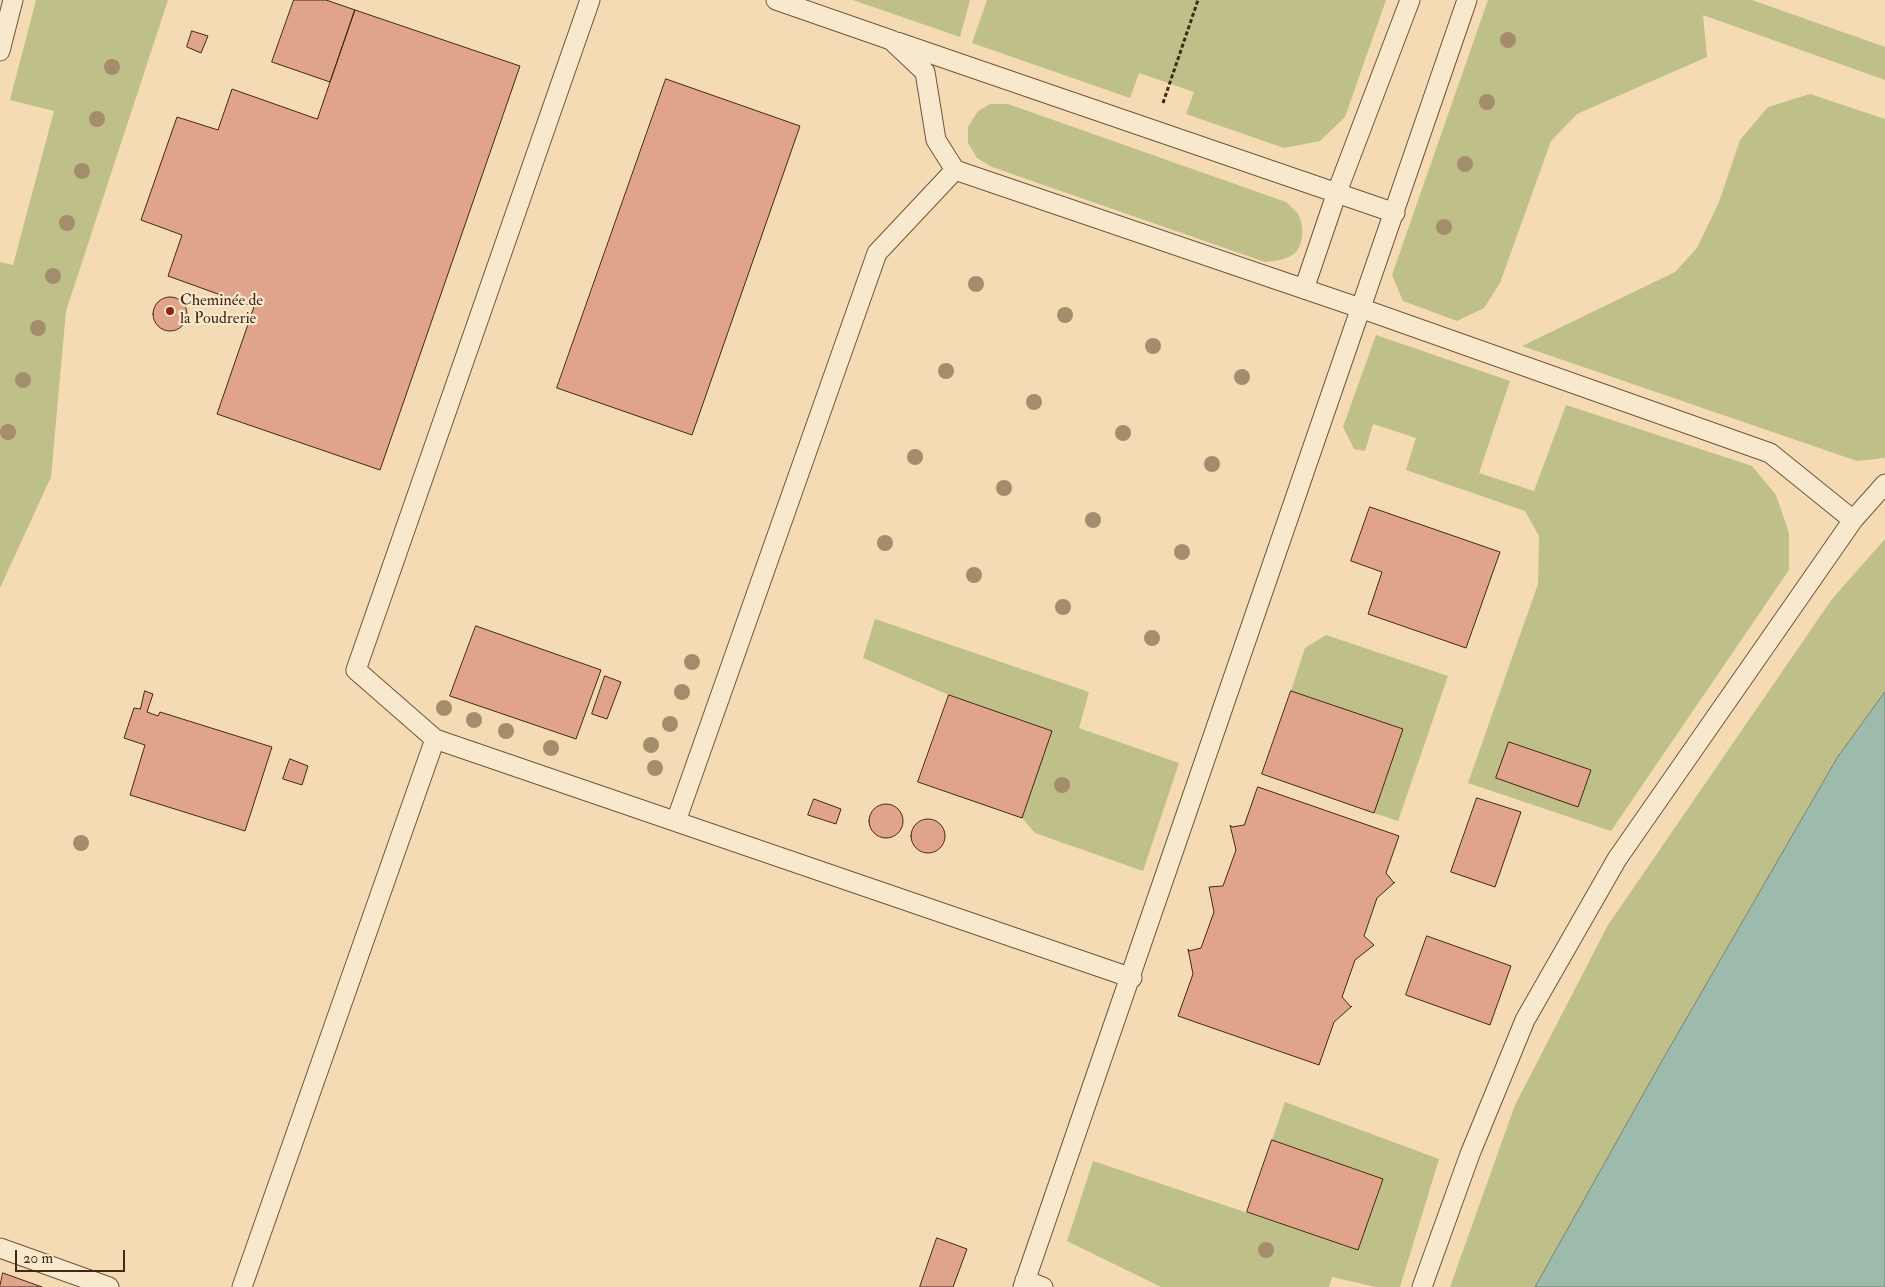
<!DOCTYPE html>
<html>
<head>
<meta charset="utf-8">
<style>
  body { margin:0 }
  #map { position:relative; width:1885px; height:1287px; overflow:hidden; background:#f4dbb3; font-family:"IM FELL Double Pica",serif }
  canvas { display:block }
  .scale { position:absolute; left:15px; top:1250px; width:110px; height:22px; box-sizing:border-box; border:2px solid #432814; border-top:0; padding-left:6px; font-size:15px; line-height:18px; white-space:nowrap; color:#432814; -webkit-text-stroke:4px #f8e8ce; paint-order:stroke }
</style>
</head>
<body>
<div id="map">
<canvas width="1885" height="1287"></canvas>
<div class="scale">20 m</div>
</div>
<script>
const context = document.querySelector('canvas').getContext('2d');
context.lineJoin = 'round';
function paint(path, color) {
  context.fillStyle = color;
  context.fill(path, 'evenodd');
}
function strokePath(path, color, width, dash) {
  context.strokeStyle = color;
  context.lineWidth = width;
  context.lineCap = dash ? 'butt' : 'round';
  context.setLineDash(dash || []);
  context.stroke(path);
}
function drawText(font, color, halo, rows, align = 'center') {
  context.font = font + ' "IM FELL Double Pica",serif';
  context.lineWidth = 4.5;
  context.setLineDash([]);
  context.textBaseline = 'middle';
  context.strokeStyle = halo;
  context.fillStyle = color;
  for (const [text, x, y, turn = 0] of rows) {
    context.save();
    context.translate(x, y);
    context.rotate((+turn || 0) * Math.PI / 180);
    context.textAlign = isNaN(turn) ? turn : align;
    if (halo) context.strokeText(text, 0, 0);
    context.fillText(text, 0, 0);
    context.restore();
  }
}
paint(new Path2D(`
  M36,0h132l-102,311 -15,166 -51,111v-326l13,3 41,-154 -44,-11z
  M853,0h117l-10,37z
  M987,0h399l-41,117 -25,24 -36,7 -98,-34 8,-22 -55,-19 -9,25 -158,-55z
  M1488,0h264l133,47v33l-182,-65 4,42 -130,57 -26,27 -51,142 -16,25 -27,13 -54,-20 -11,-26z
  M1810,94l75,25v339l-28,3 -335,-115 153,-74 22,-24 22,-46 21,-62 28,-33z
  M990,104h18l278,98c4,4 9,8 12,12 6,10 6,29 -2,38 -8,8 -21,9 -31,10l-273,-95 -15,-9 -9,-15v-16l10,-16z
  M1376,335l134,46 -31,92 55,18 32,-86 186,61 24,29 13,38v37l-178,261 -143,-48 70,-199 1,-48 -14,-25 -119,-41 10,-32 -43,-14 -8,27 -11,-2 -11,-22z
  M1885,539v153l-48,66 -174,301 -128,228h-85l65,-182 93,-180 224,-326z
  M875,619l214,73 -10,36 100,35 -36,108 -108,-38 -13,-15 29,-87 -102,-36 -86,-37z
  M1326,635l122,41 -50,145 -24,-8 29,-84 -112,-38 14,-43z
  M1285,1102l154,57 -39,128h-24l-44,-10 -3,10h-168l-94,-46 26,-80 265,89 25,-71 -111,-39z`), '#bfbf8a');
const water = new Path2D(`
  M1885,692v595h-350l128,-228 174,-301z`);
paint(water, '#9cbbac');
strokePath(water, '#78806f', 1);
const building = new Path2D(`
  M294,0h32l29,10 -25,72 -58,-20z
  M355,10l165,56 -140,404 -163,-56 37,-107 -86,-31 14,-41 -41,-15 36,-103 41,13 14,-41 85,30z
  M192,31l16,5 -7,17 -14,-6z
  M666,79l134,47 -108,309 -135,-47z
  M153 314a17 17 0 1 1 34 0a17 17 0 1 1-34 0Z
  M1370,507l130,45 -34,96 -98,-34 14,-42 -31,-11z
  M476,626l125,44 -25,69 -126,-43z
  M605,676l16,6 -14,37 -15,-5z
  M145,691l8,3 -6,18 11,4 2,-4 112,35 -27,84 -115,-36 15,-50 -21,-7 10,-30 6,1z
  M1291,691l112,38 -29,84 -112,-39z
  M949,695l103,36 -30,87 -104,-36z
  M1509,742l82,28 -13,37 -82,-29z
  M290,759l18,7 -6,19 -19,-6z
  M1258,787l141,49 -13,37 8,10 1,-1 -18,16 -13,38 10,9 -19,15 -13,37 9,10 1,-1 -18,16 -15,43 -141,-49 15,-42 -5,-25 1,2 12,-3 13,-36 -5,-25 14,-1 13,-36 -6,-25 2,2 12,-2z
  M1477,798l44,14 -26,75 -44,-15z
  M814,799l27,10 -5,15 -28,-9z
  M869 821a17 17 0 1 1 34 0a17 17 0 1 1-34 0Z
  M911 836a17 17 0 1 1 34 0a17 17 0 1 1-34 0Z
  M1427,936l84,30 -21,59 -84,-30z
  M1272,1140l111,39 -25,71 -111,-38z
  M937,1238l30,11 -14,38h-33z
  M3,1273l39,14h-42z`);
paint(building, '#e0a48a');
strokePath(building, '#432814', 1);
const service = new Path2D(`
  M776,0l115,40 34,32 11,68 19,30 408,139 407,144 83,67
  M897,42l498,171
  M0,51l13,-51
  M1304,289l33,-97 73,-192
  M435,739l-79,-69 234,-670
  M676,821l201,-568 78,-83
  M0,1248l109,39
  M1025,1280l18,7
  M242,1287l193,-548 697,239
  M1023,1287c151,-428 299,-857 444,-1287
  M1422,1287l48,-133 55,-134 92,-161 236,-339 32,-36`);
strokePath(service, '#6f553c', 21);
strokePath(new Path2D(`
  M1163,103l35,-103`), '#432814', 3, [4, 2.5]);
strokePath(service, '#f8e8ce', 19);
context.fillStyle = '#a48d6c';
for (const [x, y] of [
  [1508,40],
  [112,67],
  [1487,102],
  [97,119],
  [1465,164],
  [82,171],
  [67,223],
  [1444,227],
  [53,276],
  [976,284],
  [1065,315],
  [38,328],
  [1153,346],
  [946,371],
  [1242,377],
  [23,380],
  [1034,402],
  [8,432],
  [1123,433],
  [915,457],
  [1212,464],
  [1004,488],
  [1093,520],
  [885,543],
  [1182,552],
  [974,575],
  [1063,607],
  [1152,638],
  [692,662],
  [682,692],
  [444,708],
  [474,720],
  [670,724],
  [506,731],
  [651,745],
  [551,748],
  [655,768],
  [1062,785],
  [81,843],
  [1266,1250]
]) {
  context.beginPath();
  context.arc(x, y, 8, 0, 2 * Math.PI);
  context.fill();
}
for (const [x, y, r, color] of [
  [170,311,5,"#8f2418"]
]) {
  const dot = new Path2D();
  dot.arc(x, y, r, 0, 2 * Math.PI);
  context.fillStyle = color;
  context.fill(dot);
  strokePath(dot, '#f8e8ce', 2);
}
drawText('16px', '#432814', '#f8e8ce', [
  ["Cheminée de",180,302],
  ["la Poudrerie",180,320]
], 'left');
</script>
</body>
</html>
